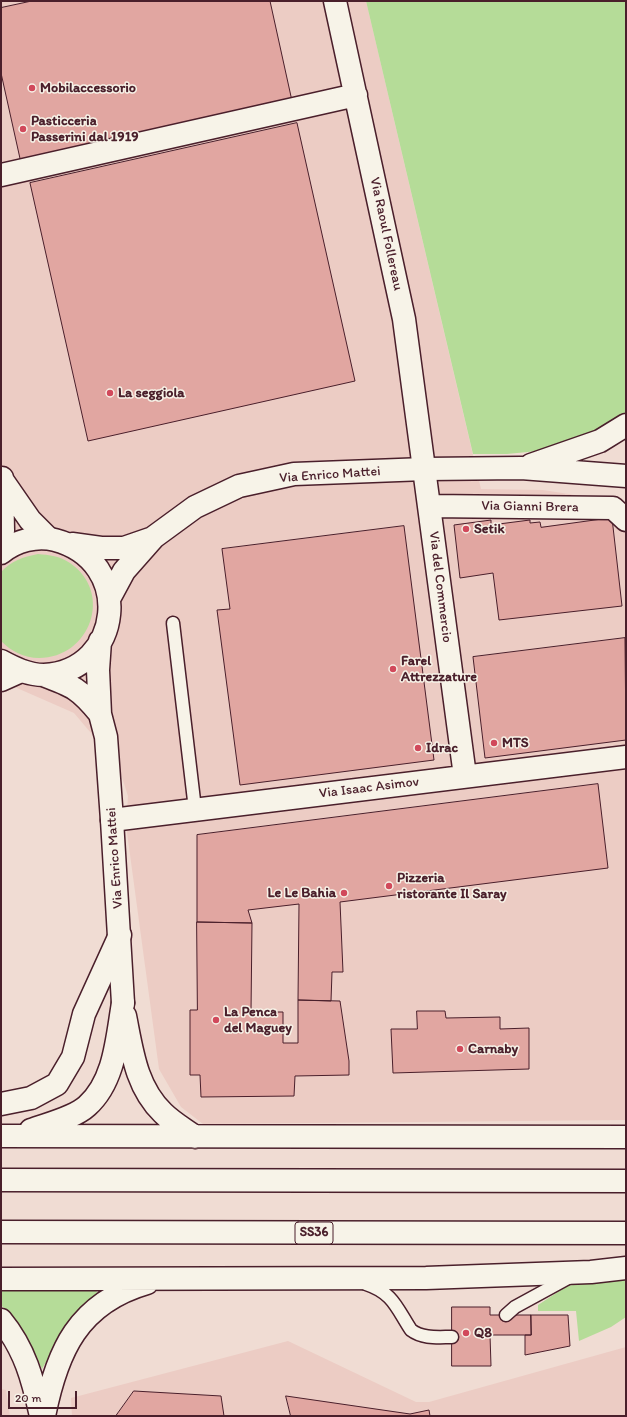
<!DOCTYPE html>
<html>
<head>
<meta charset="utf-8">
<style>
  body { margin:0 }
  #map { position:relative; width:627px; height:1417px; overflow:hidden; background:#f0dcd3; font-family:Itim,sans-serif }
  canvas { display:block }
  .frame { position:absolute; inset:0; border:2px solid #4a1f2b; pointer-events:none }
  .scale { position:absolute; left:8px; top:1391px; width:69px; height:18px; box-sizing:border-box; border:2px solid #4a1f2b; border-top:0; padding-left:5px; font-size:12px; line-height:14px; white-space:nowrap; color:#4a1f2b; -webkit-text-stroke:3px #f7f3e8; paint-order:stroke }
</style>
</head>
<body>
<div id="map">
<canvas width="627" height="1417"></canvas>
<div class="frame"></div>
<div class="scale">20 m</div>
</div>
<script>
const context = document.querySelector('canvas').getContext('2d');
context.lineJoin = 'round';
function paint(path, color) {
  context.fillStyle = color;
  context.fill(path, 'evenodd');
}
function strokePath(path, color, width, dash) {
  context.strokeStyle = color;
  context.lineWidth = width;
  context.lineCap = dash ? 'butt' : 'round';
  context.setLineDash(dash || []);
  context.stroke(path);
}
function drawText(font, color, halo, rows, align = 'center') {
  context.font = font + ' Itim,sans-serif';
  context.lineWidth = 3;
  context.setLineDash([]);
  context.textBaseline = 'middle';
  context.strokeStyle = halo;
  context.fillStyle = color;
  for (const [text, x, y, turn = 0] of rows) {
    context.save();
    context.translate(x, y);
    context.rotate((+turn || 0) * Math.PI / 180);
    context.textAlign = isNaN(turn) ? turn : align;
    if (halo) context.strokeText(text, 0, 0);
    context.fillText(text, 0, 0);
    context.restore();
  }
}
paint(new Path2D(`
  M1,1h365l115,488 62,1 83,13v617l-423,4 -22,-17 -22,-38 -33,-244 2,-29 -10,-31 -44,-52 -73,-32z
  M288,1341l128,61h13l197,-55v69h-554l-1,-18z
  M1,1389l5,1 4,26h-9z`), '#ecccc4');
paint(new Path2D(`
  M366,1h260v411l-20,17 -58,21 -41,4h-34z
  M38,554c11,1 22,2 32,9 44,30 20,95 -31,95 -15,0 -28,-7 -38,-17v-69c10,-11 22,-15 37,-18z
  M605,1280h21v37l-15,10 -32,14 -3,-30h-38v-6l29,-19z
  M1,1290h94l4,4 -34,34 -23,41 -16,-34 -12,-17 -13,-13z`), '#b5dc98');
const building = new Path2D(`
  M32,1h238l22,100 -271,62 -20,-90v-65z
  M297,123l58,258 -267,60 -58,-258z
  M612,518l10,88 -123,14 -6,-47 -33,5 -6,-53 37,-5v5l39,-5v3l10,-1 1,5z
  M404,526l30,234 -194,25 -23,-175 13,-1 -8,-60z
  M625,638l1,102 -141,18 -12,-101z
  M598,784l10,84 -268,34 3,70h-11l-1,29 -33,-1 1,-96 -51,6 4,13 -55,-1v-87z
  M197,922l55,1 -1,89h32v31h15v-43l42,1 9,60v14l-54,1 -1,20 -93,1 -1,-22h-10v-65h7z
  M417,1011h28l1,7 54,-1v12l29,-1v41l-136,4 -2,-44h26z
  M452,1307h38v8h41v20h-41l1,31h-39z
  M531,1315h37l2,31 -45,9v-20h6z
  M134,1391l87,5 3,20h-108z
  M286,1396l124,18 19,-4 1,6h-139z`);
paint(building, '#e1a6a1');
strokePath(building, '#4a1f2b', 1);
const lane = new Path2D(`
  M173,623l22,186
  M366,1284c27,9 30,23 45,46 12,9 27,7 41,7
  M506,1315l9,-8 55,-30`);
const street = new Path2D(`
  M335,1l69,318 61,457
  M1,175l355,-80
  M3,481l27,39 18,18
  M430,506l183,2 13,12
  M1,535l2,-4 -1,-53
  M1,680l20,-9
  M112,820l514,-63
  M1,1104l30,-6 26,-14 16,-27 11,-43 36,-79`);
const secondary = new Path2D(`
  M531,465l69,-24 26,-16
  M72,544l29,4h23l29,-10
  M1,553c14,-12 36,-18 54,-13 80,21 68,131 -11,135 -16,0 -30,-7 -43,-14
  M110,597l14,-26 30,-34 41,-30 44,-21 55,-12 131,-5 96,-1 105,8
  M100,641l-2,29 2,44 6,23 6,83 11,183
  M43,675c30,11 37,14 57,39`);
const highway = new Path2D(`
  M125,1016c7,35 11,71 38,97 9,9 21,16 32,24
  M31,1130c16,-6 43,-12 56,-24 28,-25 30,-68 36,-103
  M1,1136l625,1
  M1,1180l625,1
  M1,1232l625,1
  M1,1279l425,-1 165,-6 35,-4
  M1,1320c24,29 32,60 40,96
  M44,1416c13,-65 34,-113 103,-133`);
strokePath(lane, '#4a1f2b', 15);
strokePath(street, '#4a1f2b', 25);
strokePath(secondary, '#4a1f2b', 25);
strokePath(highway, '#4a1f2b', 25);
strokePath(lane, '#f7f3e8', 12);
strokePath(street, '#f7f3e8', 22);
strokePath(secondary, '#f7f3e8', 22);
strokePath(highway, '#f7f3e8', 22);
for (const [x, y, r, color] of [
  [32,88,4,"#d1495b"],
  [23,129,4,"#d1495b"],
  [110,393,4,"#d1495b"],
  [466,529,4,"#d1495b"],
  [393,669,4,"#d1495b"],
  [494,743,4,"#d1495b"],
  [418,748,4,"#d1495b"],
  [389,886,4,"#d1495b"],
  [344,893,4,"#d1495b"],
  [216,1020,4,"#d1495b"],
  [460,1049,4,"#d1495b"],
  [466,1333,4,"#d1495b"]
]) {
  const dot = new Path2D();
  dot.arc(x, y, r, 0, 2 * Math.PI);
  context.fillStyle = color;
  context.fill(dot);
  strokePath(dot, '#f7f3e8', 1.5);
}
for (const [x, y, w] of [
  [314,1233,38]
]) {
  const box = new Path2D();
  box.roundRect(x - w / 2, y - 11, w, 22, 3);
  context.fillStyle = '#f7f3e8';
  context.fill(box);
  strokePath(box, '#4a1f2b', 1);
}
drawText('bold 13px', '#4a1f2b', null, [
  ["SS36",314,1233]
]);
drawText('bold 14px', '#4a1f2b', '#f7f3e8', [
  ["Mobilaccessorio",40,88],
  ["Pasticceria",31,121],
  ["Passerini dal 1919",31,137],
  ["La seggiola",118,393],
  ["Setik",474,529],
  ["Farel",401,661],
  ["Attrezzature",401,677],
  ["MTS",502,743],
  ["Idrac",426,748],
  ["Pizzeria",397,878],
  ["ristorante Il Saray",397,894],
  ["Le Le Bahia",336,893,"right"],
  ["La Penca",224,1012],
  ["del Maguey",224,1028],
  ["Carnaby",468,1049],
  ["Q8",474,1333]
], 'left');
drawText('14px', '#4a1f2b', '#f7f3e8', [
  ["Via Raoul Follereau",386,234,78],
  ["Via Enrico Mattei",330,475,-4],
  ["Via Gianni Brera",530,507,1],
  ["Via del Commercio",440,587,83],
  ["Via Isaac Asimov",369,788,-7],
  ["Via Enrico Mattei",115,858,-94]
]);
</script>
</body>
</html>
